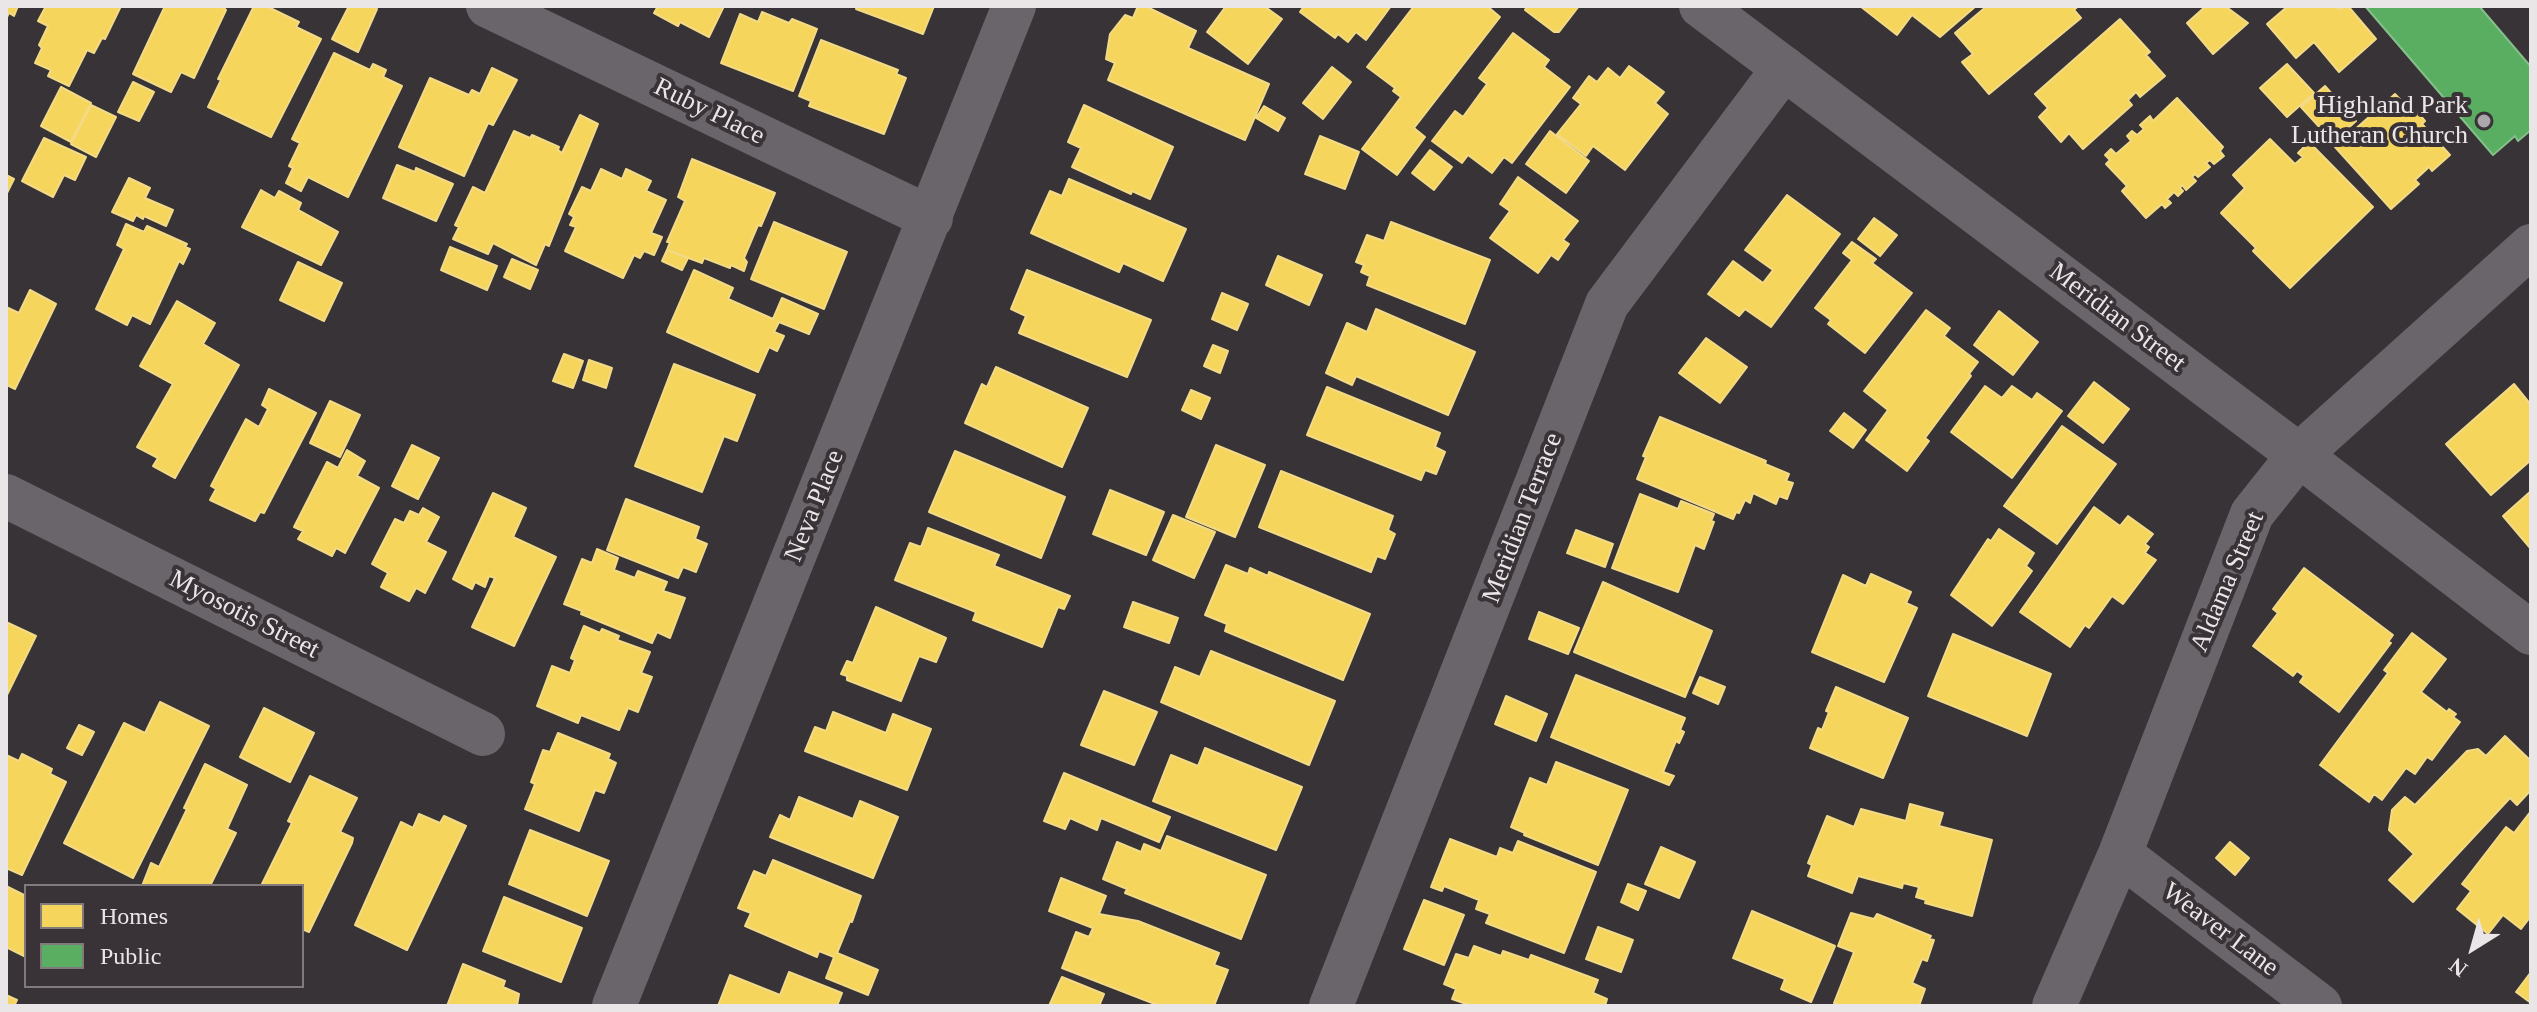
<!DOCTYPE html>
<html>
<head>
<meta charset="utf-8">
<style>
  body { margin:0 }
  #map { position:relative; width:2537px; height:1012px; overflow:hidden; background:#383336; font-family:Georgia,serif }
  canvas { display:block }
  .frame { position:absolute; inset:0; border:8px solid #eae6e8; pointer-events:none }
  .legend { position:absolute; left:24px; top:884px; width:280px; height:104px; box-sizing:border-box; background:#393236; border:2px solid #807a7d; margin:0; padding:10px 14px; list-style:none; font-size:24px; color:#eae6e8 }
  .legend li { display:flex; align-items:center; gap:16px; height:40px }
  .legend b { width:40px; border:2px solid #807a7d }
  .north { position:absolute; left:2433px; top:908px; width:80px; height:80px; -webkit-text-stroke:6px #393236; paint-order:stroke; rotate:217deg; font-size:22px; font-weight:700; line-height:32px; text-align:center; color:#eae6e8 }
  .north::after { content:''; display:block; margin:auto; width:28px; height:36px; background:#eae6e8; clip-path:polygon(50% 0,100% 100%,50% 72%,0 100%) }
</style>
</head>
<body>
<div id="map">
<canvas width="2537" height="1012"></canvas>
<div class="frame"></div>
<ul class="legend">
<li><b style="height:22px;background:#f6d55c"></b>Homes</li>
<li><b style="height:22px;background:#5aae61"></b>Public</li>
</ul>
<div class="north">N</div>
</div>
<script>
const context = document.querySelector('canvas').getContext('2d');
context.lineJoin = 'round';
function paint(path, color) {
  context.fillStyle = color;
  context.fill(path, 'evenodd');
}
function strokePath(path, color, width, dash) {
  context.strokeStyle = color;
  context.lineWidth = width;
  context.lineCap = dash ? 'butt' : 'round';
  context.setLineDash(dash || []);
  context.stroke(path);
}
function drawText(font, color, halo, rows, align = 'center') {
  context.font = font + ' Georgia,serif';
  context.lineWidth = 8;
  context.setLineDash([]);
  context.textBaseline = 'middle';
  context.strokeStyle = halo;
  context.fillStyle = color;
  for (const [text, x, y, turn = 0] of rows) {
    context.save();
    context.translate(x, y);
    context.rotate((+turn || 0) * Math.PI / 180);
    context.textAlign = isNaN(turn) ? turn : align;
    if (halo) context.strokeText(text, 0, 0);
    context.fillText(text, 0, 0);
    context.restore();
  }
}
const homes = new Path2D(`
  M6,6h12l-4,10 -5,-3 -3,6z
  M46,6h75l-16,33 -3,-1 -8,15 -7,-3 -18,36 -21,-10 3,-6 -16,-7 7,-15 -3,-3 9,-19 -10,-5z
  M165,6h57l4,4 -32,68 -13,-6 -10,20 -38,-18z
  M254,6h12l33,16 -3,5 25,12 -50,98 -63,-30 13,-27 -3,-1z
  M349,6h21l7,3 -19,43 -26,-13z
  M658,6h66l-15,31 -29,-15 -2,4 -24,-13z
  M857,6h77l-11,28 -67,-25z
  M1138,6h7l51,25 -8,17 81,36 -24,56 -137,-60 7,-17 -9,-4 4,-25 15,-19 8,3z
  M1226,6h38l18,13 -34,45 -41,-32z
  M1304,6h87l-25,34 -10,-8 -8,10 -10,-8 -3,4 -35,-26z
  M1414,6h73l13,11 -86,111 11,9 -28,38 -35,-26 39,-52 -8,-6 2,-3 -28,-21z
  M1527,6h52l-20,26h-5l-29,-22z
  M1860,6h116l-36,31 -28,-22 -15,20z
  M1987,6h91l-4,4 7,8 -92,76 -27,-32 11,-8 -18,-21z
  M2206,6h19l23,17 -35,31 -26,-31z
  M2288,6h48l2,3 10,-3 28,33 -37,33 -25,-30 -18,16 -29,-34z
  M762,12l27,11 3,-4 25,10 -24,62 -72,-28 19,-49 18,8z
  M2120,19l30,33 -4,3 19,21 -25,21 -4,-5 -8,8 4,5 -49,44 -14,-16 -8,9 -22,-25 9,-9 -13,-14z
  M1513,33l36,27 -5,7 26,20 -58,76 -8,-6 -12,16 -24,-18 -6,8 -30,-22 23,-30 8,6 24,-33 -8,-6z
  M821,40l77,30 -2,4 10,4 -22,56 -75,-28 2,-5 -12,-5z
  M334,53l36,17 3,-6 13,6 -3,7 19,9 -54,111 -40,-20 -7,14 -15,-8 7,-15 -4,-2 11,-23 -8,-4z
  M2287,64l27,29 -27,24 -27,-29z
  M1629,66l35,26 -9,11 13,11 -43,56 -32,-24 -7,10 -29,-22 24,-30 -8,-6 16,-22 8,6 11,-14 12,10z
  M1332,67l19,15 -28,37 -20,-16z
  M492,68l25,12 -24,45 -5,-2 -24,53 -65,-29 31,-69 39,17 3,-5 8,4z
  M133,82l21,10 -15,29 -21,-9z
  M2325,86l31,35 -23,21 -32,-35z
  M61,87l30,16 -20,39 -30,-16z
  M2395,94l13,14 2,-1 8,6 7,8 -3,3 28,31 -18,16 -3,-4 -14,13 4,4 -28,25 -56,-62z
  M2177,98l46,49 -3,4 4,5 -10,8 -4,-4 -4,3 4,4 -12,10 -3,-3 -3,3 4,4 -10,9 -4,-5 -2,3 3,3 -5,5 -4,-4 -7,7 4,4 -6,5 -3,-4 -16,14 -24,-27 5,-5 -21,-22 4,-4 -5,-5 6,-6 5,5 15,-13 -4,-5 5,-5 5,4 7,-6 -4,-4 10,-9 3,5z
  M91,105l25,12 -20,40 -25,-13z
  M1084,105l89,42 -23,52 -18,-8 -1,3 -59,-27 9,-19 -13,-6z
  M1264,106l21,12 -7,13 -22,-13z
  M580,115l18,9 -49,122 -4,-2 -9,21 -43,-22 -5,11 -35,-15 6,-12 -4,-2 18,-38 12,6 29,-62 16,7 2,-3 27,12 -1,3 4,3z
  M1550,131l39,30 -23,32 -40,-29z
  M1320,136l39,16 -14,37 -40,-15z
  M44,138l42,19 -11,23 -11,-5 -11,22 -31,-16z
  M2270,139l25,25 8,-7 -5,-4 11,-11 64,65 -83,81 -37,-37 3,-3 -35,-35 24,-25 -12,-13z
  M1430,150l22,17 -18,23 -22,-17z
  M692,159l83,34 -14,33 -3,-1 -14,33 3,4 -3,9 -13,-6 -1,3 -26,-10 -2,5 -35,-13 3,-8h-3l18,-41 -7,-4z
  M397,165l18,7 1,-4 37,16 -17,37 -53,-23z
  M601,169l21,10 4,-10 25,12 -5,10 20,9 -15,33 11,4 -8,18 -10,-4 -4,7 -6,-3 -11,23 -58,-27 11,-24 -6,-2 4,-8 -5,-3 13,-27 9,4z
  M6,175l8,4 -8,16z
  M1518,177l60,44 -15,19 6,4 -11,16 -7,-5 -13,18 -48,-35 20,-27 -10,-7z
  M129,178l21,10 -5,10 28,12 -7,16 -22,-10 -1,3 -7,-4 -3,6 -21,-9z
  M1069,179l117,50 -23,52 -40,-18 -4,9 -88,-39 19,-42 12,5z
  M261,190l14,8 4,-7 22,12 -3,7 40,22 -17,33 -79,-38z
  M1787,195l53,39 -69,93 -26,-18 -6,7 -31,-22 25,-33 30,22 10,-13 -28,-20z
  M1874,218l23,17 -17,21 -22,-17z
  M774,222l73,30 -23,57 -73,-30z
  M1391,222l99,38 -25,64 -98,-39 3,-9 -9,-4 3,-7 -8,-3 11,-27 17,6z
  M126,224l18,8 3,-6 40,18 -2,3 5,2 -7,15 -4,-3 -29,63 -18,-9 -5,10 -31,-16 28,-60 -7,-4z
  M1852,242l24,17 -4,4 40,30 -47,60 -37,-29 3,-4 -16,-12 37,-48 -9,-7z
  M450,247l47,19 -10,24 -46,-20z
  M667,250l21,8 -6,12 -20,-9z
  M1278,256l44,19 -13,30 -43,-20z
  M512,259l26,11 -8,19 -26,-12z
  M298,262l44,21 -18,38 -44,-21z
  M694,270l39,18 -5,11 45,20 9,-21 36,16 -9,20 -30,-12 -5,10 10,4 -7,15 -8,-4 -11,25 -91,-40z
  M1027,270l124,50 -24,57 -108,-44 7,-17 -15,-7z
  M30,290l26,14 -41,85 -8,-4 -1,2v-80l13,6z
  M1222,293l26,11 -11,26 -25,-11z
  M177,301l38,22 -12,21 36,21 -64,113 -22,-12 5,-8 -21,-11 36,-63 -33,-18z
  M1376,309l99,43 -27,63 -92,-39 -4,9 -26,-12 21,-50 20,9z
  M1926,310l24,18 -6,8 34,26 -9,12 2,2 -46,62 4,3 -22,30 -41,-31 22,-30 -24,-19z
  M1999,311l39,31 -25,33 -39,-30z
  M1706,338l41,29 -27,36 -41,-30z
  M1213,345l15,6 -8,22 -16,-7z
  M564,354l19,7 -10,27 -20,-7z
  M589,360l23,8 -6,20 -23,-8z
  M674,364l81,31 -18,46 -13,-5 -22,56 -67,-26z
  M996,367l92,41 -26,59 -97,-44 17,-39 5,3z
  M2094,382l35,27 -26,34 -35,-27z
  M2514,384l17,21v55l-40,35 -45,-51z
  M1985,386l17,12 10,-12 20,14 5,-7 25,18 -50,67 -61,-46z
  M1327,387l113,46 -5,14 10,5 -9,22 -11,-4 -4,10 -114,-45z
  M269,389l47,24 -52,100 -4,-1 -5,9 -45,-21 6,-11 -5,-3 35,-67 13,8 9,-18 -6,-4z
  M1191,390l19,8 -9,21 -19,-9z
  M330,401l30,14 -20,42 -30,-14z
  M1844,413l22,17 -13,18 -23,-17z
  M1660,417l106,44 -1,3 24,10 -3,7 7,2 -6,16 -8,-3 -3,8 -23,-11 -3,10 -5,-3 -6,13 -3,-1 -3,7 -96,-40 9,-22 -3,-1z
  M2062,426l54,38 -59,80 -53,-38z
  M412,445l27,13 -21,41 -26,-13z
  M1216,445l49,20 -30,72 -49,-20z
  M347,450l18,11 -8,15 22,12 -34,65 -9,-5 -4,8 -34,-17 5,-8 -9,-4 33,-65 11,6z
  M955,451l110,46 -24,61 -112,-46z
  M1281,471l112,45 -5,14 7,4 -10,25 -8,-3 -6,16 -112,-45z
  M1110,490l54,22 -18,43 -53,-21z
  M2531,491v58l-28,-33z
  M493,493l33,15 -13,29 43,20 -42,89 -42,-19 23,-49 -6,-2 -4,11 -10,-5 -3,7 -19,-10z
  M1640,494l38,15 3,-8 33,13 -3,7 3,1 -10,27 -9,-4 -17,47 -66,-24z
  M626,499l73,28 -4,12 12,5 -11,28 -13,-5 -5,11 -71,-28z
  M2094,507l26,19 8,-10 25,18 -8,10 4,3 -4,6 11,7 -33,44 -11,-8 -23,32 -4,-3 -15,22 -50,-35z
  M423,508l16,9 -13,25 20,10 -21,41 -9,-5 -7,13 -28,-14 7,-14 -16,-9 23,-45 9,4 6,-12 9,4z
  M1173,515l42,17 -21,46 -41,-18z
  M928,528l71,27 -5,11 76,30 -6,13 -6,-2 -16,40 -69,-27 3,-8 -81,-32 15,-37 11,4z
  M1999,529l35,24 -8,13 6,5 -40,55 -41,-31 37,-56 3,2z
  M1576,530l37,14 -8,23 -38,-14z
  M597,549l21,9 -4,12 21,8 3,-7 29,11 -4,9 22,7 -15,40 -13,-6 -5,11 -71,-29 1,-3 -18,-7 18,-45 10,4z
  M1226,565l22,9 2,-6 18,8 1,-4 101,42 -27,66 -118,-49 2,-7 -22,-9z
  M2304,568l89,67 -5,7 3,1 -52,69 -39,-30 4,-6 -7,-5 -4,5 -40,-30 25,-33 -5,-4z
  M1871,574l40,18 -5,11 11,5 -33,74 -72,-30 31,-77 23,11z
  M1603,582l109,49 -27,66 -111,-45z
  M1133,602l45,16 -9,25 -45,-16z
  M876,607l70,31 -10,24 -17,-6 -18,45 -54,-21v-4l-6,-2 6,-13 6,2z
  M1539,612l40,16 -11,26 -39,-15z
  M6,622l30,14 -30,61z
  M584,626l16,7 2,-4 17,7 -2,4 33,12 -9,21 11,4 -14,35 -10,-4 -9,22 -38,-15 -3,8 -41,-17 15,-40 18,7 5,-13 -4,-2z
  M2412,633l34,26 -25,33 26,20 2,-3 7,5 -3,3 7,5 -28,38 -5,-3 -12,17 -9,-6 -24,32 -8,-6 -5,8 -49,-37 68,-92 -4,-3z
  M1953,634l98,40 -24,62 -99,-40z
  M1211,651l124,50 -26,64 -148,-63 14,-35 25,10z
  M1576,675l109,43 -5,12 4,2 -5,11 -3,-2 -13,31 11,4 -5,9 -118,-48z
  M1700,677l25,10 -7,17 -25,-11z
  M1836,687l72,31 -25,60 -73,-30 8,-20 4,2 7,-18 -3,-1z
  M1104,691l53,21 -23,53 -53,-20z
  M1506,696l41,18 -11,27 -41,-17z
  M160,702l49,24 -76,152 -69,-35 60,-120 21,10z
  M264,708l50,25 -24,49 -50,-25z
  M833,712l53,21 7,-19 38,15 -24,61 -102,-39 10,-24 11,4z
  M79,725l15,7 -12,23 -15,-7z
  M558,733l52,21 -2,5 8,4 -12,30 -9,-3 -16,41 -54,-22 10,-25 -4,-2 12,-32 7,2z
  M2505,736l26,25v29l-14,15 -7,-7 -97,104 -24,-22 25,-26 -25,-24 3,-20 13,-13 10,8 52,-54 11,-2 8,7z
  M1205,748l97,39 -26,63 -123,-49 18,-46 27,11z
  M22,754l30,15 -2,5 16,8 -44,93 -16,-7v-113l13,6z
  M1556,762l72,28 -30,75 -74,-30 1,-2 -14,-6 19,-49 17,7z
  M205,764l42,21 -20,44 9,4 -26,53h-68l9,-23 8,4 28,-58 -3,-1z
  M1064,773l106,44 -11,25 -58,-24 -4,12 -27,-12 -5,11 -21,-8z
  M310,776l47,22 -17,34 13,6 -1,5 -43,89 -7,-3v-43h-41l31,-63 -4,-2z
  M799,797l54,22 7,-18 38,16 -25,61 -103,-41 10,-22 10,5z
  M1910,804l33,9 -4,13 53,14 -20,76 -47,-13 1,-3 -10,-3 3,-10 -16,-4 -1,5 -44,-12 -6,17 -44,-17 4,-11 -4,-2 19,-47 27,11 7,-18 45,12z
  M2531,811v105l-10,13 -18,-14 -15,19 -31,-25 14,-18 -9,-7 44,-57 8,6z
  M419,814l21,9 4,-7 22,10 -59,124 -52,-25 46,-103 12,6z
  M530,830l79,31 -22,55 -78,-32z
  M1167,836l99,39 -25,64 -116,-46 2,-4 -24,-10 14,-37 24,10 3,-8 17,7z
  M1450,839l47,18 3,-9 13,5 5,-12 78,31 -32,81 -78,-30 4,-9 -14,-5 3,-9 -35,-14 -2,5 -11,-4z
  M2230,842l19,16 -14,17 -19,-17z
  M1661,847l34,15 -16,36 -34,-14z
  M773,860l88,36 -9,26 -2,-1 -13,32 41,17 -10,25 -42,-17 8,-21 -15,-6 -2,6 -72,-31 6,-13 -13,-5 16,-37 12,5z
  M1061,878l45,18 -7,18 39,7 81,32 -5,12 14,5 -14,36h-54l-98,-38 14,-36 13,5 4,-9 -44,-17z
  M1628,884l18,7 -8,19 -17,-8z
  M6,886l20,10v61l-20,-10z
  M504,897l78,31 -21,54 -78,-31z
  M1424,900l40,15 -20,50 -40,-16z
  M1752,911l83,35 -24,56 -30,-13 4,-10 -52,-21z
  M1851,913l23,6 3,-5 54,22 -2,3 5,1 -7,21 -5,-2 -10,24 13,6 -6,17h-78l-7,-3 20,-51 -16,-6z
  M1598,927l35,13 -12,32 -35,-13z
  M1474,946l27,10 2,-5 26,9 2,-5 67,25 -5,13 14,6 -2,7h-133l-20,-7 4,-10 -12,-5 12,-30 13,4z
  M463,964l42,17 -2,6 16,7 -2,12h-70z
  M789,972l53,21 -5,13h-119l12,-31 50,20z
  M2531,972v31l-15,-11z
  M1062,977l42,17 -5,12h-50z
  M6,995l11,5 -3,6h-8z`);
paint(homes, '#f6d55c');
strokePath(homes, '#f2da86', 2);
const public = new Path2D(`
  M2365,6h114l52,61v63l-13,11 -3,-5 -22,19z`);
paint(public, '#5aae61');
strokePath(public, '#85bf8a', 2);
strokePath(new Path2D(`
  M488,6l443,212
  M6,496l477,238
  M2120,854l200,152
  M614,1006l400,-1000
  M1331,1006l276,-702 177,-236
  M2054,1006l66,-152 132,-340 47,-59 232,-209`), '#6a656b', 44);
strokePath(new Path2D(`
  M1701,6l598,449 232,178`), '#6a656b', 44);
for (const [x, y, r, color] of [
  [2484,121,8,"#aca7aa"]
]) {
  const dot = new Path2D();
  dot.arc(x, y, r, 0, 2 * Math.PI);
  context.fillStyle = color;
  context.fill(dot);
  strokePath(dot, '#393236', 3);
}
drawText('26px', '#eae6e8', '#393236', [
  ["Highland Park",2468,106],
  ["Lutheran Church",2468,136]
], 'right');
drawText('26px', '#eae6e8', '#393236', [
  ["Ruby Place",709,112,26],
  ["Meridian Street",2117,318,37],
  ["Neva Place",815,506,-68],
  ["Meridian Terrace",1523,518,-69],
  ["Aldama Street",2228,582,-67],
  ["Myosotis Street",244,615,27],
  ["Weaver Lane",2220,930,37]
]);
</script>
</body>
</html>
